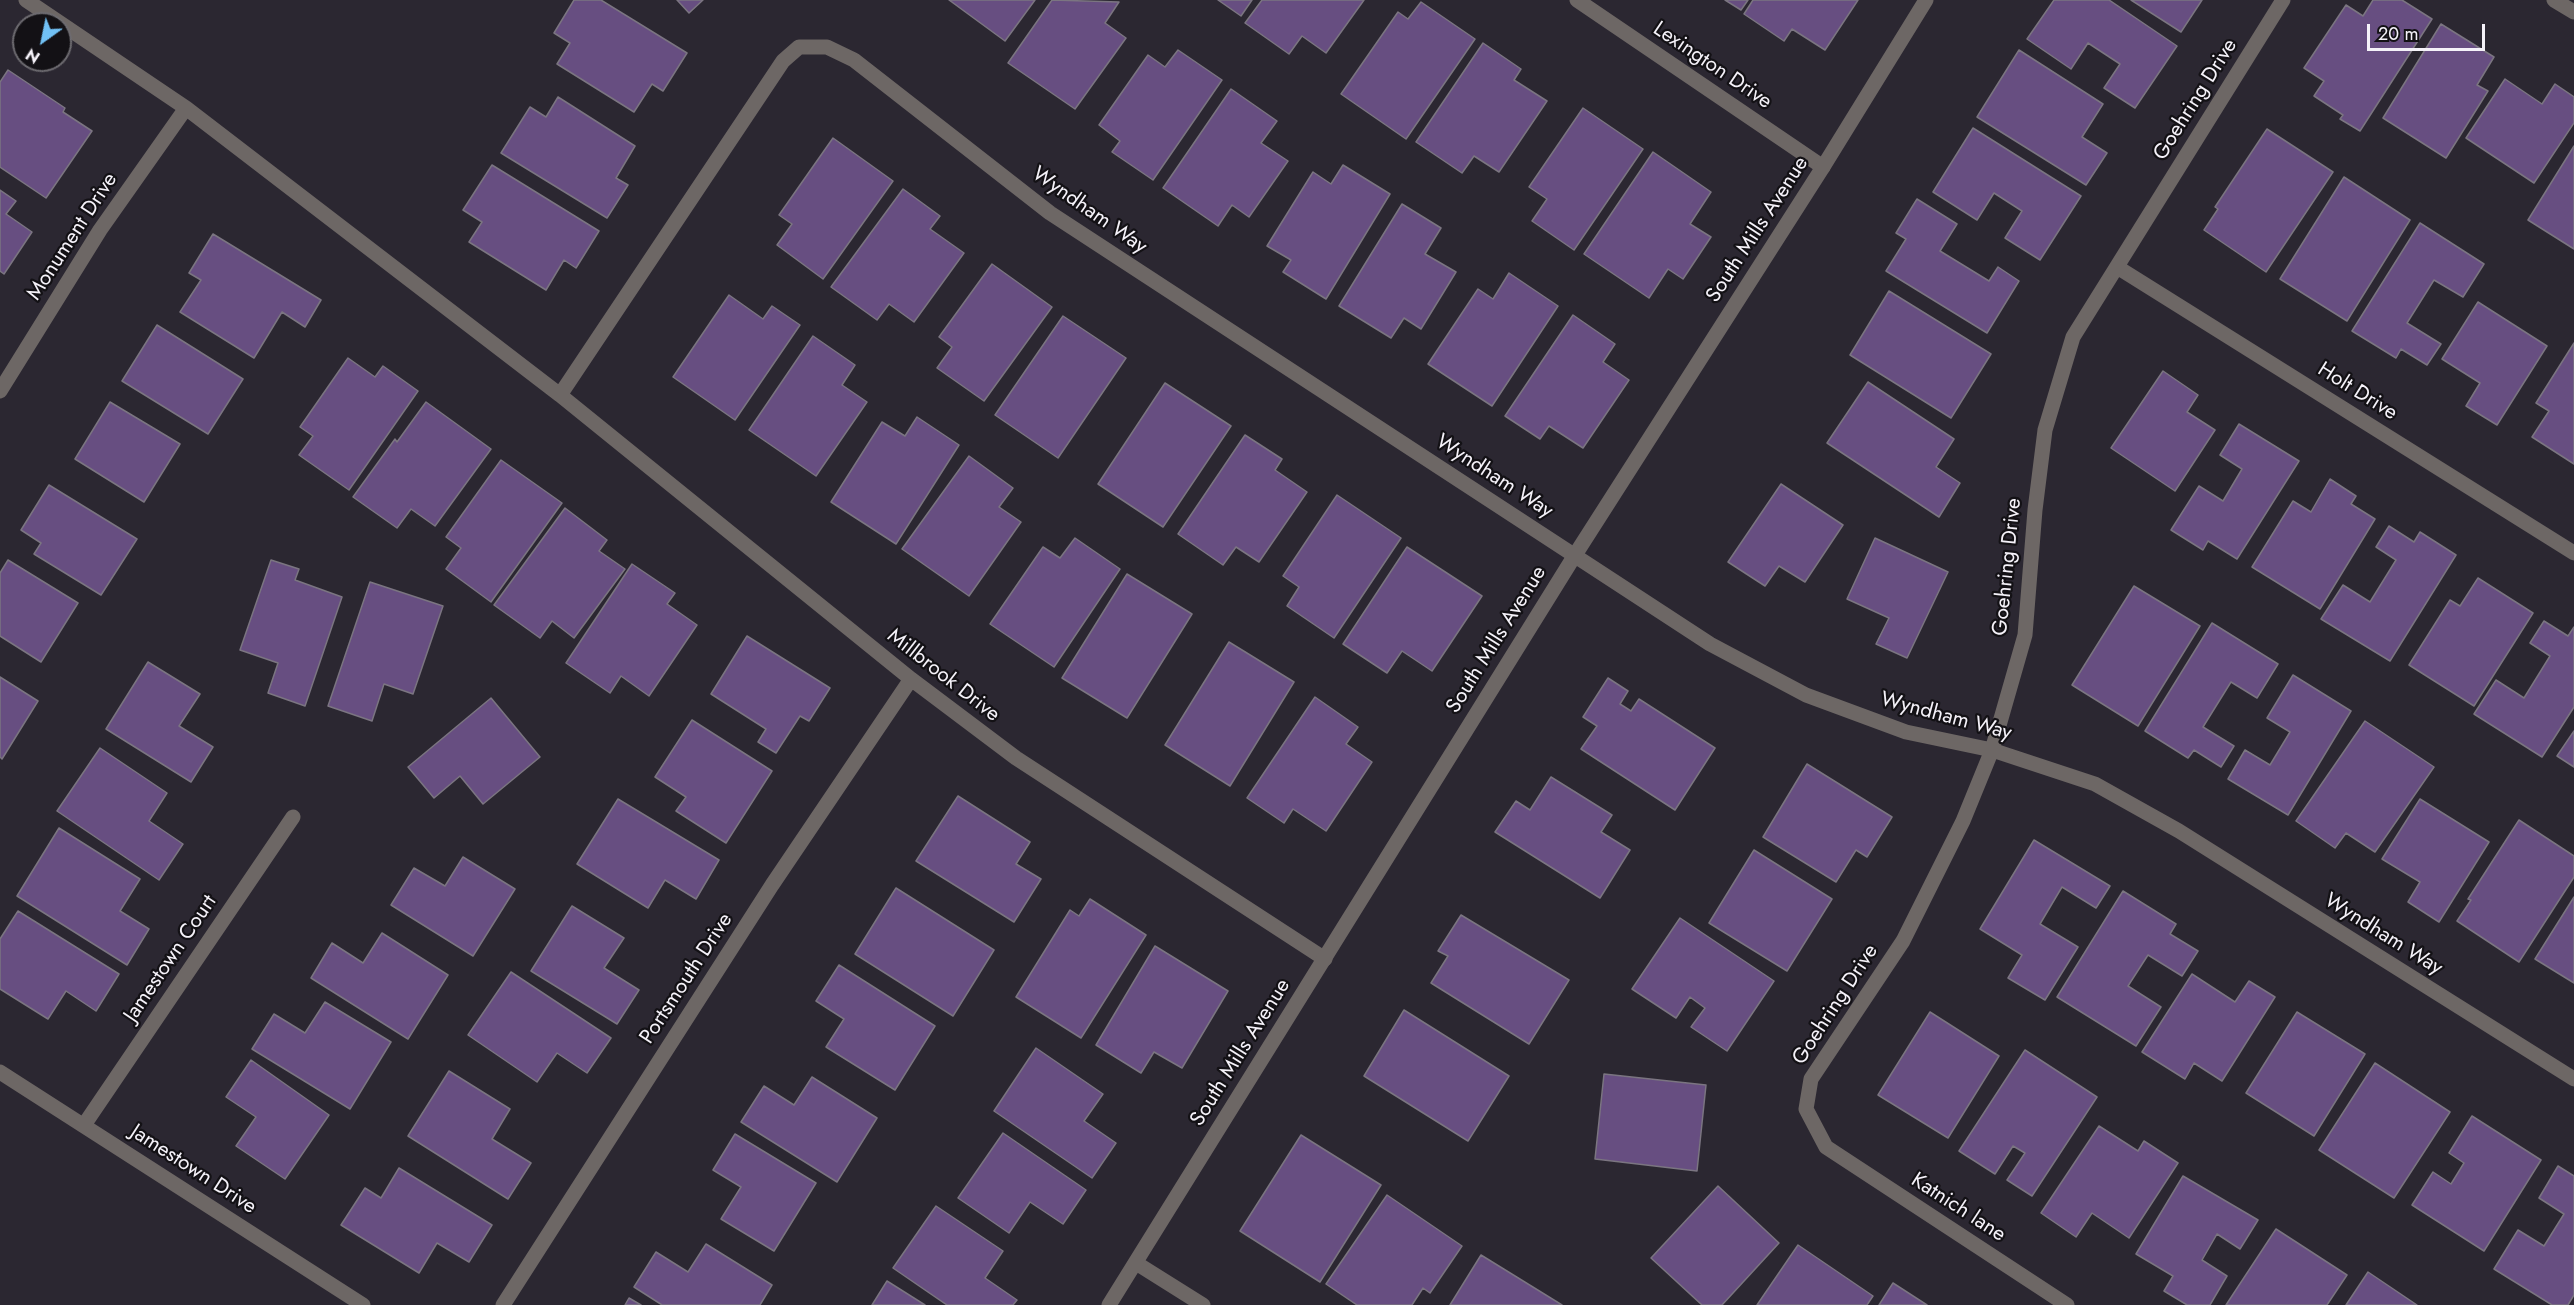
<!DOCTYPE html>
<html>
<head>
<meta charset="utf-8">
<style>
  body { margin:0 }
  #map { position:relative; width:2574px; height:1305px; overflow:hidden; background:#2b2731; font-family:Jost,sans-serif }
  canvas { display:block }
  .north { position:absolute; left:12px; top:12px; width:60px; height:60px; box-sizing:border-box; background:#131115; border:2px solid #6d6b70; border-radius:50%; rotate:213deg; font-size:16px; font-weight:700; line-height:24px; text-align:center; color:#f5f2f9 }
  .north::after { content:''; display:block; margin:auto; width:21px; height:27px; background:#71c1f5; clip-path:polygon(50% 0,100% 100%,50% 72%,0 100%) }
  .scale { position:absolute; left:2367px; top:24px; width:118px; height:27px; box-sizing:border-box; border:3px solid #f5f2f9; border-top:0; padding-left:8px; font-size:18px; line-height:21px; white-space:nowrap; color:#f5f2f9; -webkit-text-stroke:4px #131115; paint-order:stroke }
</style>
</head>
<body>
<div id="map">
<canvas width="2574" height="1305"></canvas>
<div class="north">N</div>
<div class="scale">20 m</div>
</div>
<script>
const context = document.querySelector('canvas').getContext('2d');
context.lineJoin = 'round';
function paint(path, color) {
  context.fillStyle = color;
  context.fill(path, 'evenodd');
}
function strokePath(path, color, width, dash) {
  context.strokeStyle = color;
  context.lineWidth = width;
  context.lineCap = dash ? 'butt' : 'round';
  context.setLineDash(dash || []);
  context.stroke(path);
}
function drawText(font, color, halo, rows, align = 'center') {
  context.font = font + ' Jost,sans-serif';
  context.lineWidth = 4.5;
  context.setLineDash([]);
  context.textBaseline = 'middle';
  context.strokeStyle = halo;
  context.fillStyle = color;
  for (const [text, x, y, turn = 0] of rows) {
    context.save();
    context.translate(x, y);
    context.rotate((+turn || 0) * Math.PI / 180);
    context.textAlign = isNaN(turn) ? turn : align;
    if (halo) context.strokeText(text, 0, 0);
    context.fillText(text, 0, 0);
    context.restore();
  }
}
const building = new Path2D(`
  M574,0h27l86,53 -24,38 -11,-7 -18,28 -77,-48 13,-21 -16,-10z
  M677,0h26l-14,13z
  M949,0h86l-30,41z
  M1052,0l67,2 -14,21 21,15 -51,71 -67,-46z
  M1218,0h34l-11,16z
  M1262,0h102l-38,53 -24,-17 -13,18 -44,-31z
  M1725,0h23l-7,10z
  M1753,0h105l-33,50 -33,-21 -8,12 -40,-27z
  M2054,0h55l68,46 -42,62 -31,-20 16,-24 -32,-21 -17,26 -44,-30z
  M2131,0h71l-21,32z
  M2373,0h29l30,19 -72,112 -20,-12 3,-4 -29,-19 10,-15 -20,-13 42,-63 17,11z
  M1421,2l54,37 -69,100 -65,-45 57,-82 10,7z
  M2441,24l53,33 -17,28 11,6 -42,67 -63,-40z
  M1483,43l38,26 -7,11 33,21 -48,71 -25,-16 -12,17 -46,-31z
  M1178,50l44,30 -69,100 -41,-28 8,-11 -21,-16 49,-70 17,12z
  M2019,50l84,54 -21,33 25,16 -21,32 -109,-68z
  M8,70l57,38 -2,4 29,19 -46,67 -46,-31v-85z
  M2505,79l37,25 13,-20 19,13v26l-40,60 -68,-45z
  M1231,89l46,32 -16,22 27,18 -39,56 -17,-12 -14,21 -55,-38z
  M558,97l77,49 -19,32 12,7 -21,33 -106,-65 29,-46 16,10z
  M1583,108l60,41 -69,101 -42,-29 15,-22 -18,-12z
  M1973,128l108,68 -41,64 -35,-22 17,-27 -28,-18 -17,27 -44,-28z
  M2267,129l66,43 -67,100 -62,-42 14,-21 -3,-2z
  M833,138l60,43 -70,98 -46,-34 15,-21 -13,-9z
  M2574,146v103l-46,-29z
  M1653,152l58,40 -21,32 21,13 -28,42 -15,-10 -19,29 -65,-44z
  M492,165l107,66 -23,37 -12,-8 -18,30 -77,-48 13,-20 -19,-12z
  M1343,165l47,29 -64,105 -43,-27 8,-12 -24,-14 46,-74 18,12z
  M2344,177l66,43 -63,101 -67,-42z
  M903,189l37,27 -10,13 34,24 -50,69 -25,-18 -12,16 -46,-33z
  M0,190l16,11 -10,13 26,18 -28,42 -4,-3z
  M1917,199l40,25 -17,27 49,30 9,-14 21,14 -32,52 -101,-62 20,-32 -10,-6z
  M1402,204l39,24 -16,26 31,18 -35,57 -17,-11 -13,20 -52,-32z
  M2420,223l64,41 -21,33 -29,-17 -27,43 34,21 -14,21 -26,-16 -5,9 -44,-27z
  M213,234l108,66 -16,27 -23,-15 -28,46 -74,-46 21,-32 -12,-7z
  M992,264l60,43 -68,94 -47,-33 15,-21 -13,-10z
  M1509,273l49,33 -66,100 -64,-42 50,-75 15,10z
  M1889,291l102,63 -40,64 -101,-63z
  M729,295l34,24 9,-13 28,19 -65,95 -62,-43z
  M2478,302l69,44 -50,79 -31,-19 14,-23 -38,-24z
  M1573,315l42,29 -12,18 26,18 -46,68 -34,-22 -9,13 -35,-23z
  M1063,316l63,42 -68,100 -63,-43z
  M157,325l86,54 -35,55 -86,-53z
  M813,336l42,29 -13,20 25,17 -51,74 -67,-46z
  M2574,343v121l-42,-27 17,-26 -13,-8z
  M348,358l27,19 8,-11 35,25 -69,99 -50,-35 14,-19 -13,-9z
  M2163,371l35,24 -11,17 28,18 -40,61 -64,-43z
  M1868,382l86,57 -18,28 24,16 -21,34 -112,-74z
  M1165,383l66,43 -68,101 -65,-43z
  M110,402l70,42 -36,58 -69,-43z
  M426,402l65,47 -56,77 -24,-17 -14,19 -44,-31 42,-58 2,3z
  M917,417l42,28 -63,99 -65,-42 51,-80 23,14z
  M2239,424l60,37 -62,98 -29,-18 -5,9 -32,-20 28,-44 24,15 19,-32 -22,-14z
  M1245,435l37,24 -7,11 32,22 -48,70 -23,-15 -13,18 -45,-31z
  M969,456l44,32 -14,19 22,15 -52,74 -67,-47z
  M501,460l61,43 -71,99 -45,-33 15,-21 -15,-11z
  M2330,479l26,17 -5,8 24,15 -55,90 -68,-42 41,-66 18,11z
  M1781,484l62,41 -38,57 -26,-16 -14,20 -37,-24z
  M49,485l88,54 -36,56 -67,-41 7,-11 -20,-13z
  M1337,495l64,43 -67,100 -47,-32 12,-19 -16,-11z
  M565,508l42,32 -8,11 26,18 -51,69 -22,-17 -12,17 -46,-33z
  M2389,526l25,16 6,-10 36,23 -66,106 -69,-42 22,-34 27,17 26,-42 -20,-13z
  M1075,538l45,31 -66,98 -64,-43 53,-77 17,11z
  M1875,538l73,34 -41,86 -31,-14 13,-26 -42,-19z
  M1407,547l75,49 -50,75 -30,-20 -15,22 -44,-29z
  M8,560l70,43 -37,59 -41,-26v-63z
  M271,560l28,9 -4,11 47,17 -37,109 -37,-13 10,-30 -38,-13z
  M632,564l43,29 -8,11 30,21 -48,71 -28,-20 -11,17 -44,-30z
  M1127,574l65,40 -65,104 -65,-40z
  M2478,578l55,35 -59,93 -65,-41 41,-65 10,6z
  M370,582l73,24 -30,88 -29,-10 -12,37 -44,-15z
  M2134,586l66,40 -62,100 -66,-41z
  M2544,621l24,15 6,-9v80l-32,50 -68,-43 22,-34 28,18 26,-42 -20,-13z
  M2212,623l66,41 -21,34 -26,-16 -28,45 31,19 -13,21 -27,-17 -6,8 -43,-27z
  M747,636l83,52 -21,33 -9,-5 -24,37 -18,-11 8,-13 -55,-35z
  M1229,642l65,40 -64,104 -65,-41z
  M148,662l52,32 -21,32 34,21 -22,35 -85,-53z
  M2293,675l58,36 -63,104 -60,-36 17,-29 25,15 20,-33 -23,-14z
  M0,677l38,24 -36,58 -2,-2z
  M1608,678l20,13 -8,13 11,7 8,-12 76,49 -40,62 -94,-61 16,-23 -14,-9z
  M1315,697l43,30 -12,17 26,18 -46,69 -33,-22 -9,14 -37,-25z
  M491,698l49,59 -57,47 -23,-28 -26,22 -26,-31z
  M692,720l80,51 -46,72 -50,-32 10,-14 -31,-20z
  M2365,721l69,46 -59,85 -29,-19 -11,15 -39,-27z
  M2574,731v36l-17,-11z
  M100,748l67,45 -18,28 34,23 -24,36 -102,-69z
  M1807,764l85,53 -25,40 -11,-7 -20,32 -73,-45z
  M1551,777l61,38 -11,17 29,18 -30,48 -105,-66 21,-31 14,9z
  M958,796l72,46 -14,22 25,15 -27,43 -98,-61z
  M618,799l101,61 -23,39 -31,-19 -17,28 -71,-44z
  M2420,799l69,43 -50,80 -31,-20 12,-20 -38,-23z
  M2519,820l55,36v21l-55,85 -62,-41 14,-21 -3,-1z
  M59,828l81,51 -20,32 29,18 -22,36 -110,-69z
  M2034,840l76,46 -14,22 -34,-21 -22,37 38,23 -33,53 -37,-22 14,-23 -42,-26z
  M1754,850l78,49 -45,72 -78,-48z
  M463,857l52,32 -42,67 -82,-51 23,-37 31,18z
  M896,888l98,62 -41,66 -98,-62z
  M2123,891l53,33 -6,10 28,17 -16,25 -34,-21 -20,31 33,21 -25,39 -79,-49z
  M2574,897v86l-39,-24z
  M1090,899l56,36 -65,103 -65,-41 54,-87 9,6z
  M572,906l52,32 -20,30 35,22 -22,34 -86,-53z
  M18,911l101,63 -23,37 -30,-20 -18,28 -48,-30v-50z
  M1461,915l108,65 -40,64 -98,-61 17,-27 -10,-5z
  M1680,918l94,63 -47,70 -36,-24 14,-19 -15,-11 -14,21 -44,-29z
  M382,933l66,42 -40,64 -97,-61 21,-35 31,20z
  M1155,946l73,45 -46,77 -28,-16 -13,21 -45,-28z
  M839,965l96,61 -40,64 -69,-43 18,-28 -28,-18z
  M511,972l100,66 -24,35 -30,-20 -20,29 -69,-47z
  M2192,974l43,28 14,-21 26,16 -53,84 -28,-18 -9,16 -43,-27z
  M325,1002l66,40 -41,67 -98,-60 22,-35 31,19z
  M1404,1010l105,66 -41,65 -104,-65z
  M1930,1012l69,44 -51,82 -70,-43z
  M2297,1012l68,42 -51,82 -68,-43z
  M1036,1048l67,46 -19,27 32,22 -24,35 -98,-67z
  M2025,1050l72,47 -65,99 -25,-16 18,-27 -12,-7 -18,28 -36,-23z
  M251,1060l78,55 -44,64 -49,-33 20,-29 -30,-20z
  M2375,1063l75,49 -56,86 -75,-48z
  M449,1071l61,38 -18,30 39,24 -23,36 -100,-63z
  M1604,1074l102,11 -9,86 -102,-12z
  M812,1077l65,41 -40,64 -96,-60 23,-36 30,19z
  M2472,1116l69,44 -57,91 -72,-46 21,-33 18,12 13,-21 -15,-10z
  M2099,1126l39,25 6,-10 34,22 -49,75 -37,-25 -16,24 -35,-24z
  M1003,1133l83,57 -23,34 -33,-22 -21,31 -51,-35z
  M735,1134l81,49 -42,68 -53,-32 20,-32 -28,-17z
  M1301,1135l80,50 -61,97 -80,-51z
  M2558,1166l16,10v119l-6,10h-16l-58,-36 24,-39 26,16 20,-32 -25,-16z
  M399,1168l93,57 -23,37 -32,-19 -18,30 -78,-48 24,-37 16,10z
  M2183,1176l75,44 -18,29 -23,-15 -15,26 25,16 -17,29h-23l-23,-14 9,-15 -37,-22z
  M1718,1186l61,57 -57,62h-20l-51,-47z
  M1387,1195l75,51 -32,47 -7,-5 -11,17h-55l-31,-21z
  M936,1206l67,45 -18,27 32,22 -4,5h-66l-54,-37z
  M2276,1229l71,46 -20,30h-101z
  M706,1244l66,41 -12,20h-98l-28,-18 22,-35 32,20z
  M1798,1245l75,51 -6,9h-110z
  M1481,1255l81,50h-112z
  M2368,1272l49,33h-71z
  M887,1281l38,24h-53z
  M1893,1283l34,22h-48z
  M629,1298l12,7h-16z`);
paint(building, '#674e81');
strokePath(building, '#7b7581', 1.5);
strokePath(new Path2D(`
  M26,0l160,108 374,287 351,284 105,79 309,201
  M1577,0l246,167
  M2554,0l20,12
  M2117,267l457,286
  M0,391l100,-161 86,-122
  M560,395l223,-334 16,-14h28l27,13 196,153 660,431 96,51 100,37 86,18 103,34 84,47 395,248
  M0,1072l363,233
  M84,1125l209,-308
  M1136,1263l67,42
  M503,1305l269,-420 139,-206
  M2067,1305l-241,-158 -20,-38 5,-30 92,-138 60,-120 29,-71 33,-115 10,-125 10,-80 28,-93 210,-337`), '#6d6765', 15);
strokePath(new Path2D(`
  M1109,1305l466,-750 248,-388 103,-167`), '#6d6765', 15);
drawText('21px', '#f5f2f9', '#131115', [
  ["Lexington Drive",1712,66,34],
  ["Goehring Drive",2196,100,-58],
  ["Wyndham Way",1089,211,35],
  ["South Mills Avenue",1758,230,-57],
  ["Monument Drive",73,237,-57],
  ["Holt Drive",2357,392,32],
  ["Wyndham Way",1494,477,33],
  ["Goehring Drive",2008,567,-84],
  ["South Mills Avenue",1497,640,-58],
  ["Millbrook Drive",943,676,38],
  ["Wyndham Way",1946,717,15],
  ["Wyndham Way",2383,935,32],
  ["Jamestown Court",171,959,-56],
  ["Portsmouth Drive",687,979,-57],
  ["Goehring Drive",1836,1005,-57],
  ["South Mills Avenue",1241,1053,-58],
  ["Jamestown Drive",193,1170,33],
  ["Katnich lane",1958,1208,33]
]);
</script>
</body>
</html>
